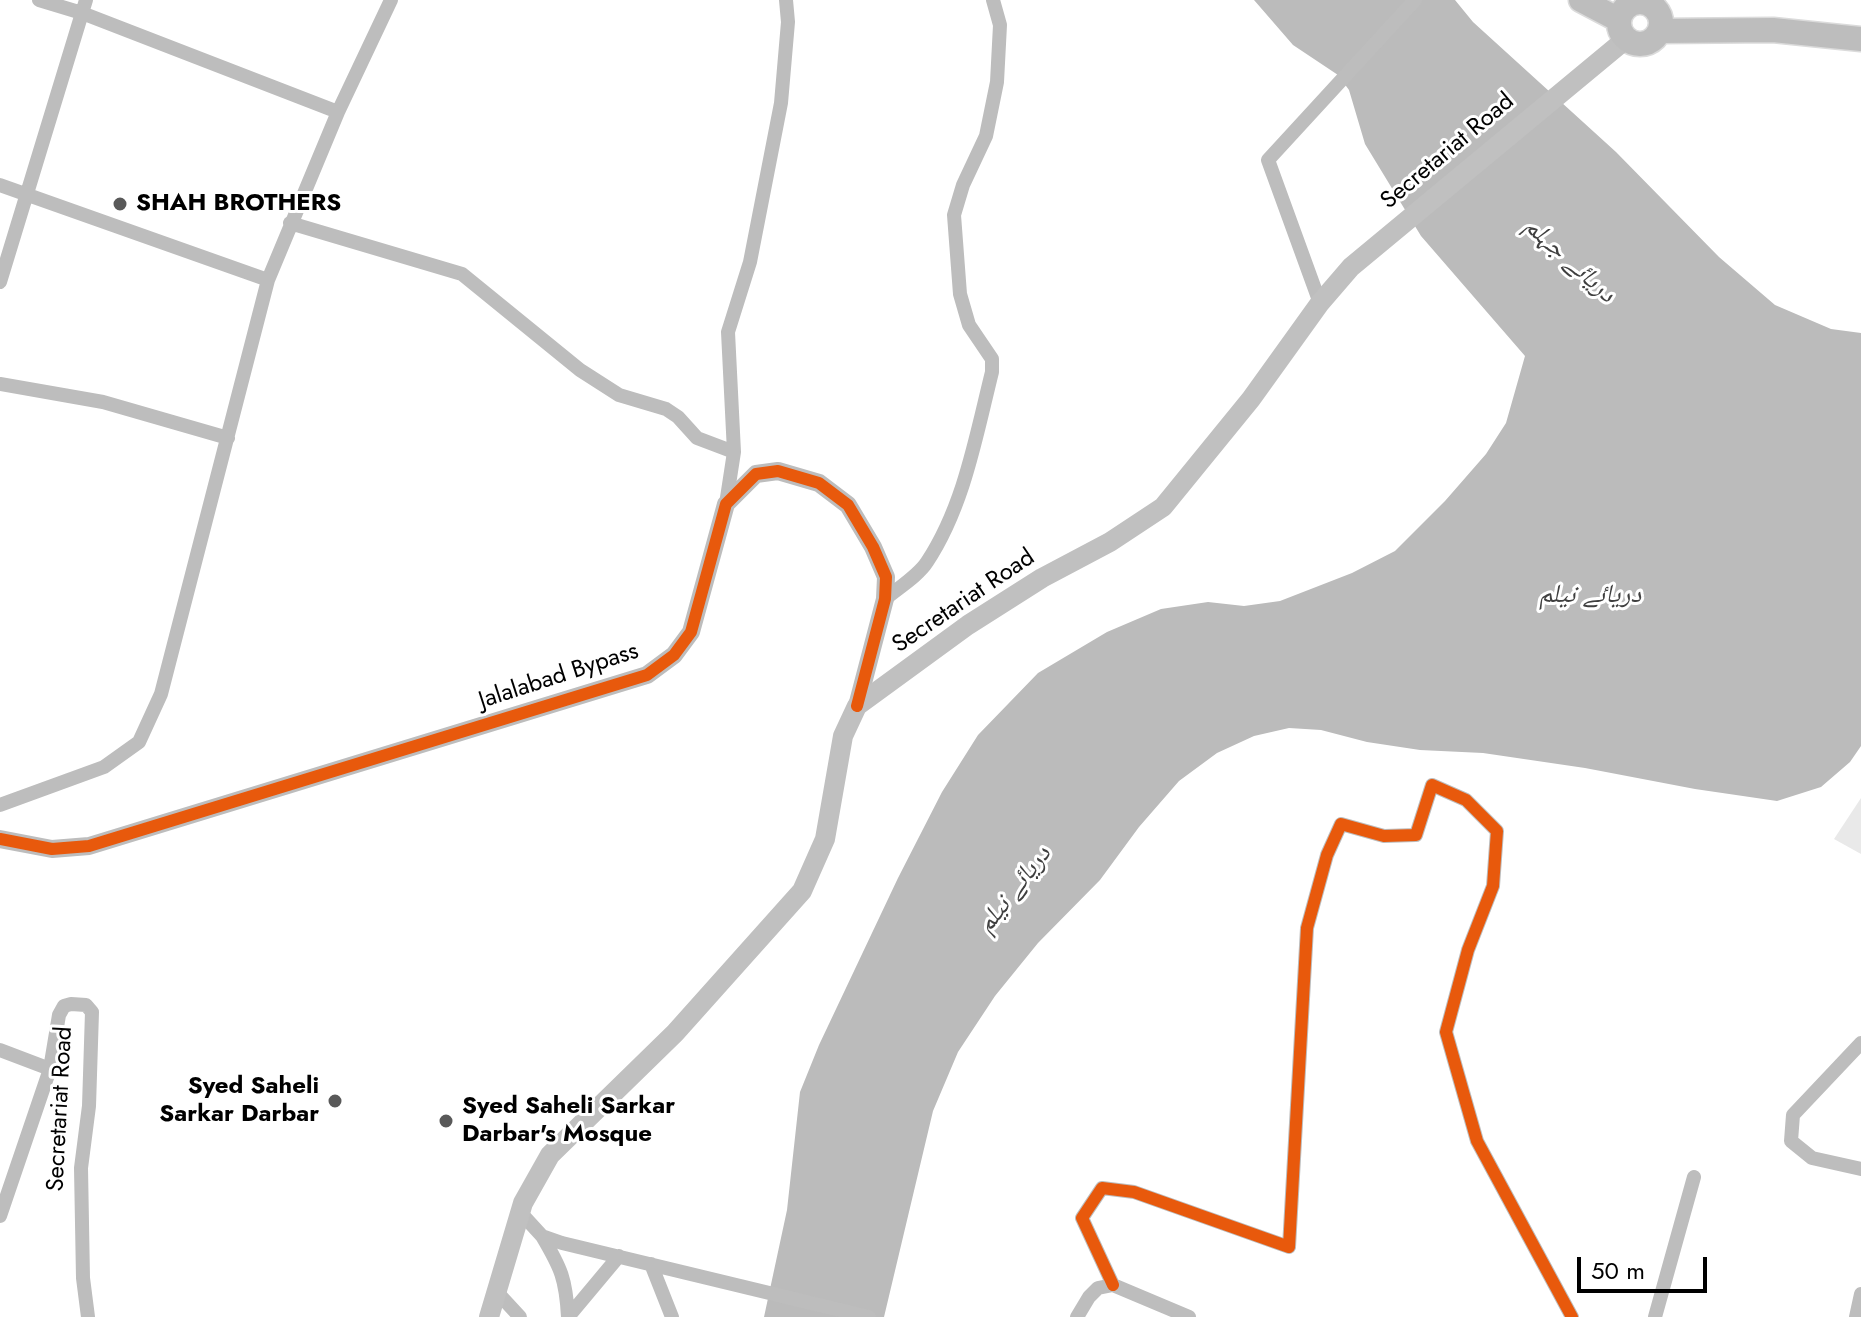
<!DOCTYPE html>
<html>
<head>
<meta charset="utf-8">
<style>
  body { margin:0 }
  #map { position:relative; width:1861px; height:1317px; overflow:hidden; background:#fff; font-family:Jost,sans-serif }
  canvas { display:block }
  .scale { position:absolute; left:1577px; top:1257px; width:130px; height:36px; box-sizing:border-box; border:4px solid #000; border-top:0; padding-left:10px; font-size:24px; line-height:28px; white-space:nowrap; color:#000; -webkit-text-stroke:6px #fff; paint-order:stroke }
</style>
</head>
<body>
<div id="map">
<canvas width="1861" height="1317"></canvas>
<div class="scale">50 m</div>
</div>
<script>
const context = document.querySelector('canvas').getContext('2d');
context.lineJoin = 'round';
function paint(path, color) {
  context.fillStyle = color;
  context.fill(path, 'evenodd');
}
function strokePath(path, color, width, dash) {
  context.strokeStyle = color;
  context.lineWidth = width;
  context.lineCap = dash ? 'butt' : 'round';
  context.setLineDash(dash || []);
  context.stroke(path);
}
function drawText(font, color, halo, rows, align = 'center') {
  context.font = font + ' Jost,"Noto Naskh Arabic",sans-serif';
  context.lineWidth = 6;
  context.setLineDash([]);
  context.textBaseline = 'middle';
  context.strokeStyle = halo;
  context.fillStyle = color;
  for (const [text, x, y, turn = 0] of rows) {
    context.save();
    context.translate(x, y);
    context.rotate((+turn || 0) * Math.PI / 180);
    context.textAlign = isNaN(turn) ? turn : align;
    if (halo) context.strokeText(text, 0, 0);
    context.fillText(text, 0, 0);
    context.restore();
  }
}
paint(new Path2D(`
  M1861,798v56l-27,-15z`), '#e9e9e9');
paint(new Path2D(`
  M1254,0h201l18,22 143,130 103,105 56,48 56,24 30,4v413l-11,16 -29,25 -44,14 -82,-12 -110,-21 -102,-15 -63,-3 -53,-8 -46,-12 -32,-2 -35,8 -37,17 -38,28 -40,46 -39,53 -62,63 -43,53 -37,56 -25,59 -49,206h-120l23,-107 13,-118 19,-47 79,-167 44,-86 36,-57 60,-62 69,-41 54,-23 47,-7 36,4 36,-5 72,-28 43,-22 50,-50 41,-47 20,-31 19,-67 -104,-120 -56,-92 -16,-54 -11,-15 -45,-30z`), '#bbb');
const trunk = new Path2D(`
  M1581,0l38,20
  M1619 23a21 21 0 1 1 42 0a21 21 0 1 1-42 0Z
  M1660,31l113,-1 88,9`);
strokePath(trunk, '#dbdbdb', 27);
strokePath(new Path2D(`
  M39,0l43,13 256,99
  M0,185l268,95
  M290,223l172,51 118,96 39,25 47,14 12,8 19,21 37,14
  M0,282l86,-282
  M1320,303l-52,-143 147,-160
  M0,384l103,18 125,36
  M726,504l8,-52 -6,-120 22,-70 31,-159 7,-81 -2,-22
  M885,599c13,-11 33,-23 42,-37 37,-56 49,-126 65,-190v-13l-23,-34 -9,-31 -6,-79 9,-30 23,-49 11,-54 3,-57 -7,-25
  M0,805l104,-38 35,-25 22,-48 107,-414 70,-168 53,-112
  M1861,1043l-68,72 -2,26 21,17 49,11
  M0,1050l50,19
  M520,1212l22,24 20,7 307,74
  M0,1216l50,-147 9,-54 5,-9 7,-2 15,1 6,7 -3,94 -8,62 2,110 5,39
  M542,1236c19,32 24,43 26,81
  M651,1264l21,53
  M1113,1285l-31,-67 20,-30 32,4 155,55 18,-319 20,-73 14,-31 43,12 32,-1 16,-50 34,15 31,31 -4,55 -25,64 -22,82 31,109 95,176
  M496,1291l24,26
  M568,1317l51,-61
  M1077,1317l12,-20 9,-9 15,-3 76,32
  M1655,1317l39,-140
  M1856,1317l5,-23`), '#bdbdbd', 14);
strokePath(new Path2D(`
  M0,839l52,10 37,-3 558,-171 27,-20 17,-23 35,-128 30,-30 22,-3 41,12 29,22 25,42 13,30 -1,22 -28,107`), '#bdbdbd', 18);
strokePath(new Path2D(`
  M489,1317l34,-114 27,-48 125,-122 127,-142 23,-52 18,-103 14,-30 111,-81 74,-47 68,-36 53,-35 88,-108 69,-96 31,-36 275,-228`), '#c0c0c0', 20);
strokePath(trunk, '#bdbdbd', 24);
strokePath(new Path2D(`
  M0,839l52,10 37,-3 558,-171 27,-20 17,-23 35,-128 30,-30 22,-3 41,12 29,22 25,42 13,30 -1,22 -28,107
  M1113,1285l-31,-67 20,-30 32,4 155,55 18,-319 20,-73 14,-31 43,12 32,-1 16,-50 34,15 31,31 -4,55 -25,64 -22,82 31,109 95,176`), '#e8590c', 12);
for (const [x, y, r, color] of [
  [120,204,8,"#595959"],
  [335,1101,8,"#595959"],
  [446,1121,8,"#595959"]
]) {
  const dot = new Path2D();
  dot.arc(x, y, r, 0, 2 * Math.PI);
  context.fillStyle = color;
  context.fill(dot);
  strokePath(dot, '#fff', 3);
}
drawText('24px', '#000', '#fff', [
  ["Secretariat Road",1448,152,-40],
  ["Secretariat Road",964,602,-34],
  ["Jalalabad Bypass",559,677,-18],
  ["Secretariat Road",61,1109,-87]
]);
drawText('bold 24px', '#000', '#fff', [
  ["SHAH BROTHERS",136,204],
  ["Syed Saheli",319,1087,"right"],
  ["Sarkar Darbar",319,1115,"right"],
  ["Syed Saheli Sarkar",462,1107],
  ["Darbar's Mosque",462,1135]
], 'left');
drawText('italic 26px', '#3f3f3f', '#fff', [
  ["دریائے جہلم",1569,261,42],
  ["دریائے نیلم",1590,596],
  ["دریائے نیلم",1015,890,-52]
]);
</script>
</body>
</html>
